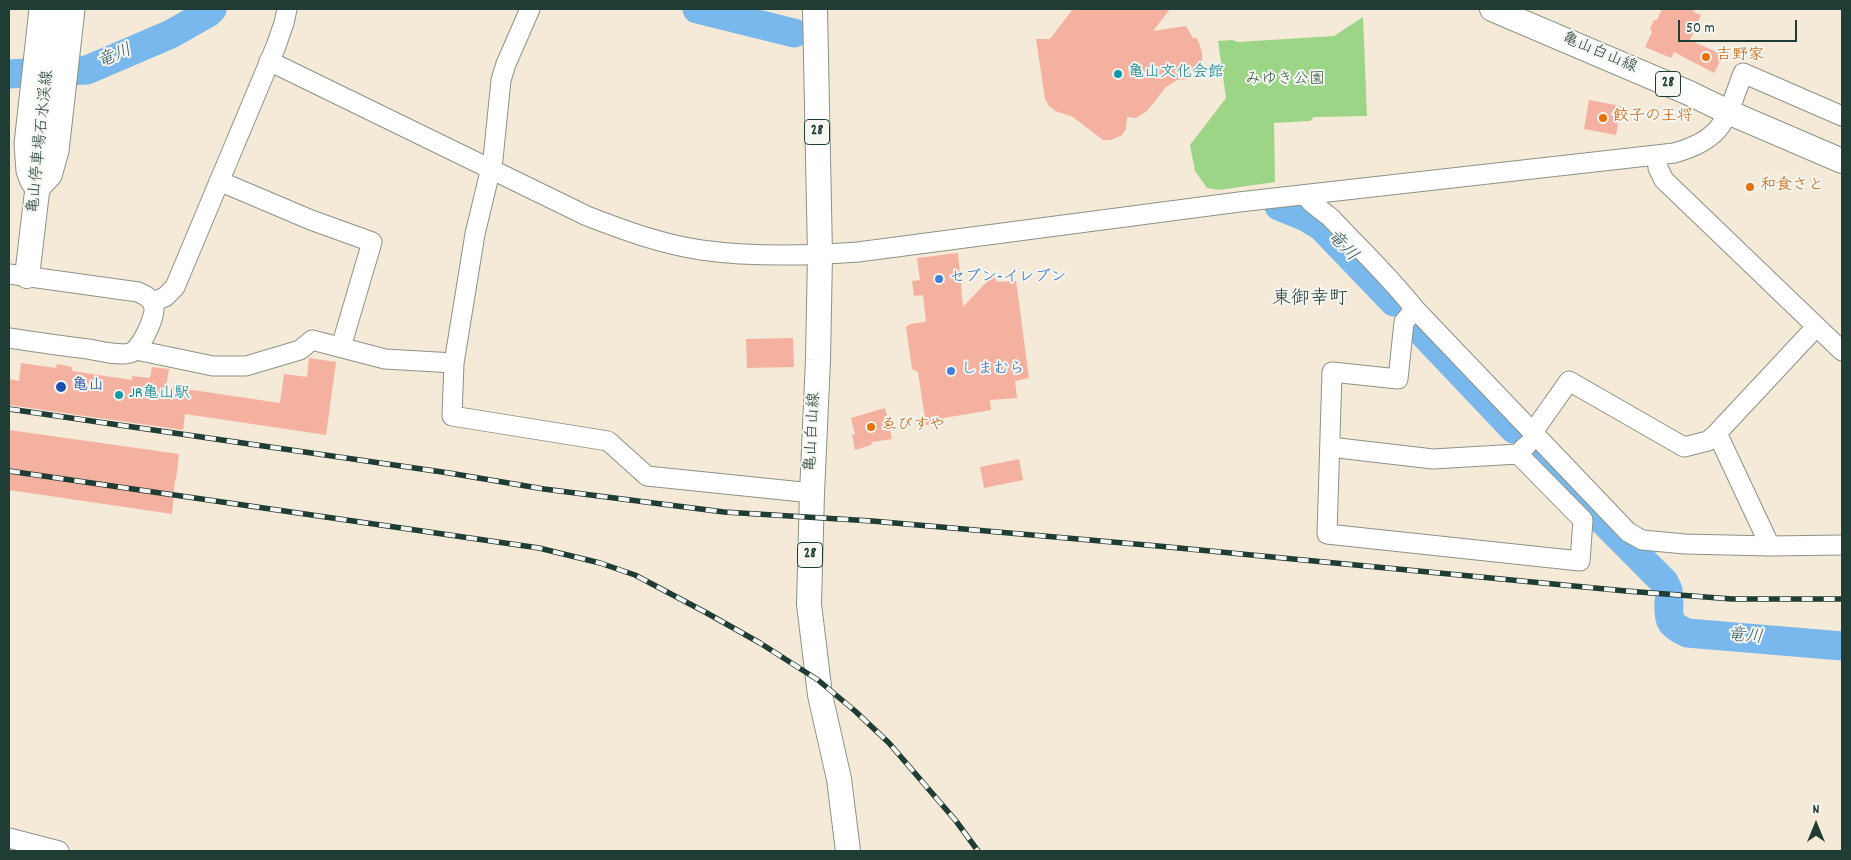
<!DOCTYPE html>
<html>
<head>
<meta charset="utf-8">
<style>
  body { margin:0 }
  #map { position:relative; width:1851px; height:860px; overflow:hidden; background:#f5e9d8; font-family:Dekko,sans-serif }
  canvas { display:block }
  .frame { position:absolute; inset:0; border:10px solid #1f3d34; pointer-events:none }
  .north { position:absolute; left:1791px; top:800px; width:50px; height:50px; -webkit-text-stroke:4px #f6f6f2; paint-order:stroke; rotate:0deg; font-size:14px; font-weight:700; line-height:20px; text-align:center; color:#1f3d34 }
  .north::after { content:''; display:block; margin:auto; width:18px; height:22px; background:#1f3d34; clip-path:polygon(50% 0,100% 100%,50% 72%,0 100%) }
  .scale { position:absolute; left:1678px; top:20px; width:119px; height:22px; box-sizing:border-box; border:2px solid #1f3d34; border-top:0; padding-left:6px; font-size:15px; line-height:18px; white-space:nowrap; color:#1f3d34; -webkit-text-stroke:4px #f6f6f2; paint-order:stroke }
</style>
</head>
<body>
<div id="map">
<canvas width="1851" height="860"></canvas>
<div class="frame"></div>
<div class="north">N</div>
<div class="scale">50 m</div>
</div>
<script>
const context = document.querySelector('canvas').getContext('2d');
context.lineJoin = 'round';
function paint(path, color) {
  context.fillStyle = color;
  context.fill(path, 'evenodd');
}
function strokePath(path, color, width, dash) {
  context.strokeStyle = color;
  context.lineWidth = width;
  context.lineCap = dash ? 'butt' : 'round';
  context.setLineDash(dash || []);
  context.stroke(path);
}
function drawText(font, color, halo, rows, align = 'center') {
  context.font = font + ' Dekko,"Klee One",sans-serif';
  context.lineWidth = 4;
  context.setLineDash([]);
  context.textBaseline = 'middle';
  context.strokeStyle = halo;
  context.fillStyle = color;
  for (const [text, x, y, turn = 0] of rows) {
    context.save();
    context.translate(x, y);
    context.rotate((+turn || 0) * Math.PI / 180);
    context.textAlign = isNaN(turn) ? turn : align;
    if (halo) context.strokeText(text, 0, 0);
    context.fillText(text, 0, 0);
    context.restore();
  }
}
paint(new Path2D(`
  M1363,17l4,99 -53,1 -4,4 -36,2 1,59 -56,8 -12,-2 -12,-17 -5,-26 36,-47 -8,-57 14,-1 6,2 96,-6z`), '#9dd587');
strokePath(new Path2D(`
  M697,9l97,24
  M9,74l78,-4 84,-36 37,-21 4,-4
  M1279,206l27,11 16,10 72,75
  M1421,331l93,98
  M1534,451l130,131 4,8
  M1669,602c-1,19 1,23 18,31l155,13`), '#78b8ec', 29);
paint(new Path2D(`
  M1073,9h97l-17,22 33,-5 7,12h4l5,14v15l-13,12 -12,1 -11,7 -19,24 -11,7 -9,-1 -1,12 -4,6 -11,5h-8l-30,-23 -18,-6 -6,-5 -4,-7 -9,-60h14z
  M1662,9h33l-2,3 8,3 -11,25 33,15 -9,18 -40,-21 -3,6 -26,-11 7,-15 -2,-3 4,-9h3z
  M1589,100l32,6 -5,29 -32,-6z
  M958,253l5,54 30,-32 4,7 19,-1 13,97 -14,3 2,17 -27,2 1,10 -47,8v5l-18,2 -8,-53 -6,-3 -6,-42 4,-3 16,-2 -3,-27 -9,1 -2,-15 8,-1 -3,-22z
  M793,338l1,29 -47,1 -1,-29z
  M309,358l27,4 -10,73 -141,-21 -2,16 -174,-25v-26l10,2 2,-18 35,5 1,-4 15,3v4l60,9v-4l18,2 2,-11 17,2 -3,17 114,17 4,-29 23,3z
  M885,408l7,31 -20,3 -1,3 -16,5 -3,-15 3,-1 -4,-16z
  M9,430l170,24 -3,26 -1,-1 -3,35 -163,-24z
  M1019,459l4,21 -39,8 -4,-21z`), '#f5b1a0');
const minor = new Path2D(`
  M39,9l-15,135 2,27 4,11 7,10 15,-16 7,-25 16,-142
  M530,9l-24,55 -5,16 -8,79 -18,75 -21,129 -2,53 156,25 39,35 165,17
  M269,61l318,155c36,14 74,28 114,34 51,7 105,6 157,2l381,-50 435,-49c51,-14 52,-35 69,-80l99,43
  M1657,155l1,13 6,12 178,171
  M219,181l92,39 61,22 -31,105
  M1305,195c7,10 17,15 26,23 28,30 58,58 84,91l-11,13 -6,57 -66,-7 -5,162 253,27 3,-41 -65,-66
  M9,274l129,18c7,3 15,7 16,16 1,10 -14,43 -24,45 -13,3 -29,-2 -42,-4 -26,-3 -53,-7 -79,-11
  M152,302l13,-5 10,-10 101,-241 8,-23 3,-14
  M1415,309l213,223 14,8 43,4 85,2 -53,-113 99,-106
  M136,350l77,16h33l54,-16 12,-10 73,19 69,4
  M1533,432l36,-51 115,66 24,-6 9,-8
  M1330,447l103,12 85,-5 9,-9
  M1770,546l72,-1
  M9,838l50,13`);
const major = new Path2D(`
  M815,9l5,246 -2,105 -6,133 -3,111 11,91 19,84 9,72
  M1492,9l197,84 39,19 114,49
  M27,276l10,-84 18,-183`);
strokePath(minor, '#8a9386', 21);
strokePath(major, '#8a9386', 26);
strokePath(minor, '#fff', 19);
strokePath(major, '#fff', 24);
const rail = new Path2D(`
  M9,409l440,64 95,16 180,23 148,9 286,25 468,45 106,8h110
  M9,471l530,77 61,15 35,12 70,37 55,31 58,37 37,31 34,32 67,78 22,30`);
strokePath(rail, '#1f3d34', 5.5);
strokePath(rail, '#f6f6f2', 4, [11]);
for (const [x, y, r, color] of [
  [1706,57,5,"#e8710a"],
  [1118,74,5,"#0f9aa8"],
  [1603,118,5,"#e8710a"],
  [1750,187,5,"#e8710a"],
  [939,279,5,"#3f7fe0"],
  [951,371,5,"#3f7fe0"],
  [61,387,6,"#1a4fb4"],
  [119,395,5,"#0f9aa8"],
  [871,427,5,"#e8710a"]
]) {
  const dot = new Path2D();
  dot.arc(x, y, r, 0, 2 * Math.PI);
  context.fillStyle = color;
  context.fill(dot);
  strokePath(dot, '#f6f6f2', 2);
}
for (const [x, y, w] of [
  [1668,84,25],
  [817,132,25],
  [810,555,25]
]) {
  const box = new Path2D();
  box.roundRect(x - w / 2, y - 12.5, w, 25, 4);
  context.fillStyle = '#f6f6f2';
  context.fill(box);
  strokePath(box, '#1f3d34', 1);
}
drawText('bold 15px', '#1f3d34', null, [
  ["28",1668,84],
  ["28",817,132],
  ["28",810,555]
]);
drawText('16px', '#1f3d34', '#f6f6f2', [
  ["亀山白山線",1599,54,23],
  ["亀山停車場石水渓線",42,142,-84],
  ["亀山白山線",814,432,-87]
]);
drawText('16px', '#c56008', '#f6f6f2', [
  ["吉野家",1716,57],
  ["餃子の王将",1613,118],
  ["和食さと",1760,187],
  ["ゑびすや",881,427]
], 'left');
drawText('16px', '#0d838f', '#f6f6f2', [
  ["亀山文化会館",1128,74],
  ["JR亀山駅",129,395]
], 'left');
drawText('16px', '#385b45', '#f6f6f2', [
  ["みゆき公園",1285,81]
]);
drawText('16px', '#366cbe', '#f6f6f2', [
  ["セブン-イレブン",949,279],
  ["しまむら",961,371]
], 'left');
drawText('16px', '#164399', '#f6f6f2', [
  ["亀山",72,387]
], 'left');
drawText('italic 18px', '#355c62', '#f6f6f2', [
  ["竜川",115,58,-23],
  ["竜川",1341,247,46],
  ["竜川",1745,638,5]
]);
drawText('19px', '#1f3d34', '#f6f6f2', [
  ["東御幸町",1310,300]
]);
</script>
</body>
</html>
